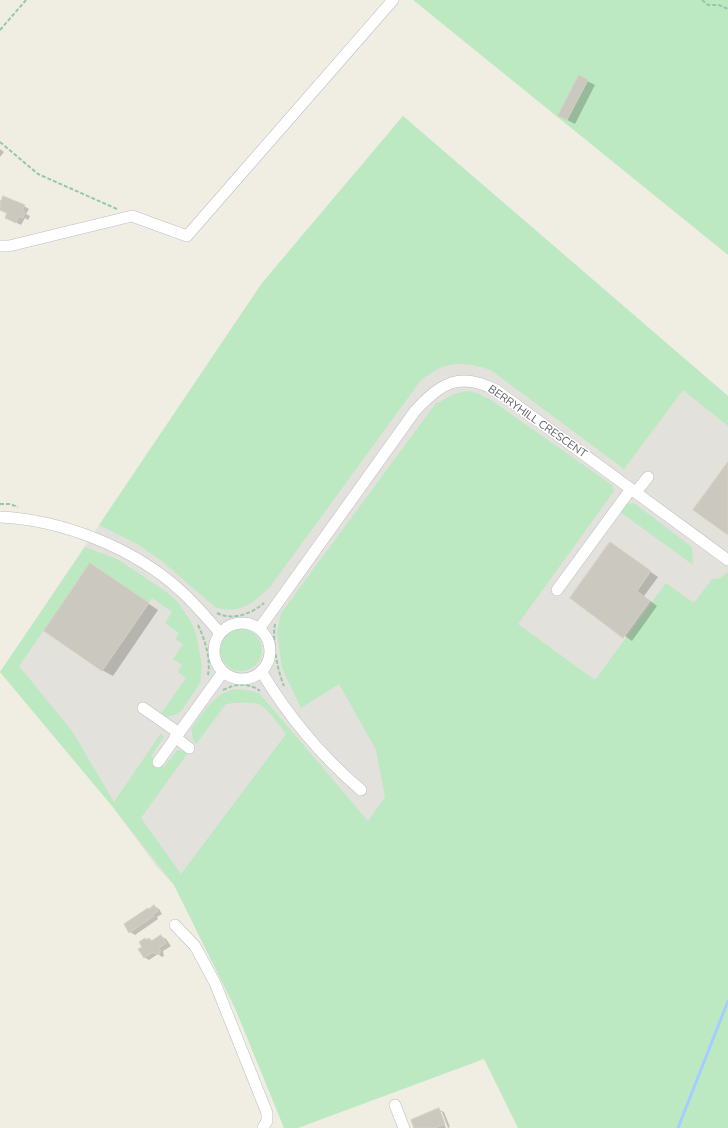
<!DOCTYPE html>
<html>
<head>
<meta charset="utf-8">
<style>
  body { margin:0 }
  canvas { display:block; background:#f0eee3 }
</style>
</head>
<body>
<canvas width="728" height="1128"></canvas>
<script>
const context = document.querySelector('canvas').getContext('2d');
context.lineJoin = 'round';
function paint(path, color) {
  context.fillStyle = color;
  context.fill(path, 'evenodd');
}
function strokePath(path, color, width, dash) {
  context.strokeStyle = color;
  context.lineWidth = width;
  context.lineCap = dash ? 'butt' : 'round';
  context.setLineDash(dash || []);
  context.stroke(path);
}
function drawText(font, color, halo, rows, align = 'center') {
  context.font = font + ' "Nunito Sans",sans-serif';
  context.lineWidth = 3;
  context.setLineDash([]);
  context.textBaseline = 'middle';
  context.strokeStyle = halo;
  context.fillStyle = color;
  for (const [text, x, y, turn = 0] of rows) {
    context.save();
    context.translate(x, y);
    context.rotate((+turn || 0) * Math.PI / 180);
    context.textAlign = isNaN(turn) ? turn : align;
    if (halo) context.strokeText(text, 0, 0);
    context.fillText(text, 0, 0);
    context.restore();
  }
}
paint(new Path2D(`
  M403,116l325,280v222l-75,105 -140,-102 -279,386 -60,-122 -17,-18 -45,-61 -112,-134 262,-389z`), '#e3e1db');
paint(new Path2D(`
  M413,0h315v255z
  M403,116l325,280v30l-45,-36 -59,79 -132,-98c-16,-7 -36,-10 -52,-3 -7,3 -13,8 -19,12l-151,207c-17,16 -30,28 -55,20l-52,-45 -24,-17 -40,-20 163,-242z
  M469,391l10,3 12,6 121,85 2,6 -96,133 77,56 71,-97 28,20 18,-24 8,-1 8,-6v556h-210l-34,-69 -186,69h-14l-50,-122 -60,-121 -62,-79 -112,-134 85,-125 32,12 48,32 11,9 14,20 6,13 6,33 -2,17 -18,27 -5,4 -11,3 -6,-2 26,-37 -8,-6 4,-7 -9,-6 10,-15 -8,-5 4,-6 -14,-10 7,-11 -20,-14 -3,5 -59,-40 -71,103 53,65 42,71 47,-69 3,4 -13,19 13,11 13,-17 6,1 4,3 -46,64 40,56 105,-140c-6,-8 -19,-27 -28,-30 -10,-2 -22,-1 -32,0l-30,40 -3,-4 -2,-11c20,-26 31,-50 69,-35l108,127 17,-24 -9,-47 -37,-66 -38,24 -19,-40 -5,-36 4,-19 155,-210c5,-1 8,-4 13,-6 6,-4 13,-5 20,-6z
  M634,503l58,44 1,18 -74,-54 7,-7z
  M220 650a21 21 0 1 1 42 0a21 21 0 1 1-42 0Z`), '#bde9c2');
paint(new Path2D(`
  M579,77l16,8 -20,39 -8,-4z
  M0,149l4,3 -4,5z
  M0,204l24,2 5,3 -3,5 4,2 -2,4 -3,-2 -4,7 -10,-5 -3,-6 -8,-4z
  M611,544l47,33 -14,19 13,10 -25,35 -61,-43z
  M90,564l68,46 -45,66 -11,-6z
  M154,906l5,3 3,5 -5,3 1,2 -23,16 -5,-3z
  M161,936l5,3 5,7 -8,5 1,5 -2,1 -4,-3 -9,6 -5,-3 1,-18 2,1 2,-1 4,2z
  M439,1110l5,2 6,15 -2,1 -6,-16h-3l7,16h-31z`), '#0003');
strokePath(new Path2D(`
  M678,1128l50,-127`), '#a4ceff', 3);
const building = new Path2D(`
  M579,75l9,5 -21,40 -9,-4z
  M3,196l22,9 -3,6 3,1 -2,6 -4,-2 -3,7 -11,-5 2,-5 -7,-3v-10l1,1z
  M728,462v73l-35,-25z
  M610,542l41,29 -14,20 13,10 -27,37 -53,-40z
  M90,563l59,40 -47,68 -58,-40z
  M154,905l4,6 -5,3 1,2 -25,17 -5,-9 24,-16 1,1z
  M161,935l5,8 -7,5 1,2v3l-3,2 -4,-3 -9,6 -6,-9 4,-2 -3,-5 6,-4 1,2 3,-2 2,3z
  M439,1108l6,16 -10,4h-21l-3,-8z`);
paint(building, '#cbc8c0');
strokePath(building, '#d5d1c1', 1);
const minor = new Path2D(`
  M0,246h9l123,-30 55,20 206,-236
  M636,492l12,-15
  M0,517c63,3 134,31 181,74 14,13 27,28 39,42
  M557,590l74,-101
  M214 651a28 28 0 1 1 56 0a28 28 0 1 1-56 0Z
  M259,629l156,-218c26,-28 44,-40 81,-21l232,170
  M261,671c27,45 60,85 100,119
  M143,708l36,25
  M175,737l14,11
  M158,762l65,-90
  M175,925l20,21 20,37 52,130v8l-4,7
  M395,1105l9,23`);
strokePath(minor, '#bbbdc3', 12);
strokePath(new Path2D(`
  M702,0l6,5h11l9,4
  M0,30l26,-30
  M0,142l38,32 79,35
  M0,504h10l8,3
  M217,613c16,8 34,1 47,-10
  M275,624c-3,18 2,45 9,62
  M198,625c7,15 13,33 10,50
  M223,690c12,-6 25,-8 37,1`), '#94c9a8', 2, [4, 2]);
strokePath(minor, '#fff', 11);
drawText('11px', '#5b5f65', '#fff', [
  ["BERRYHILL CRESCENT",537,422,35]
]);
</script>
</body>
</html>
